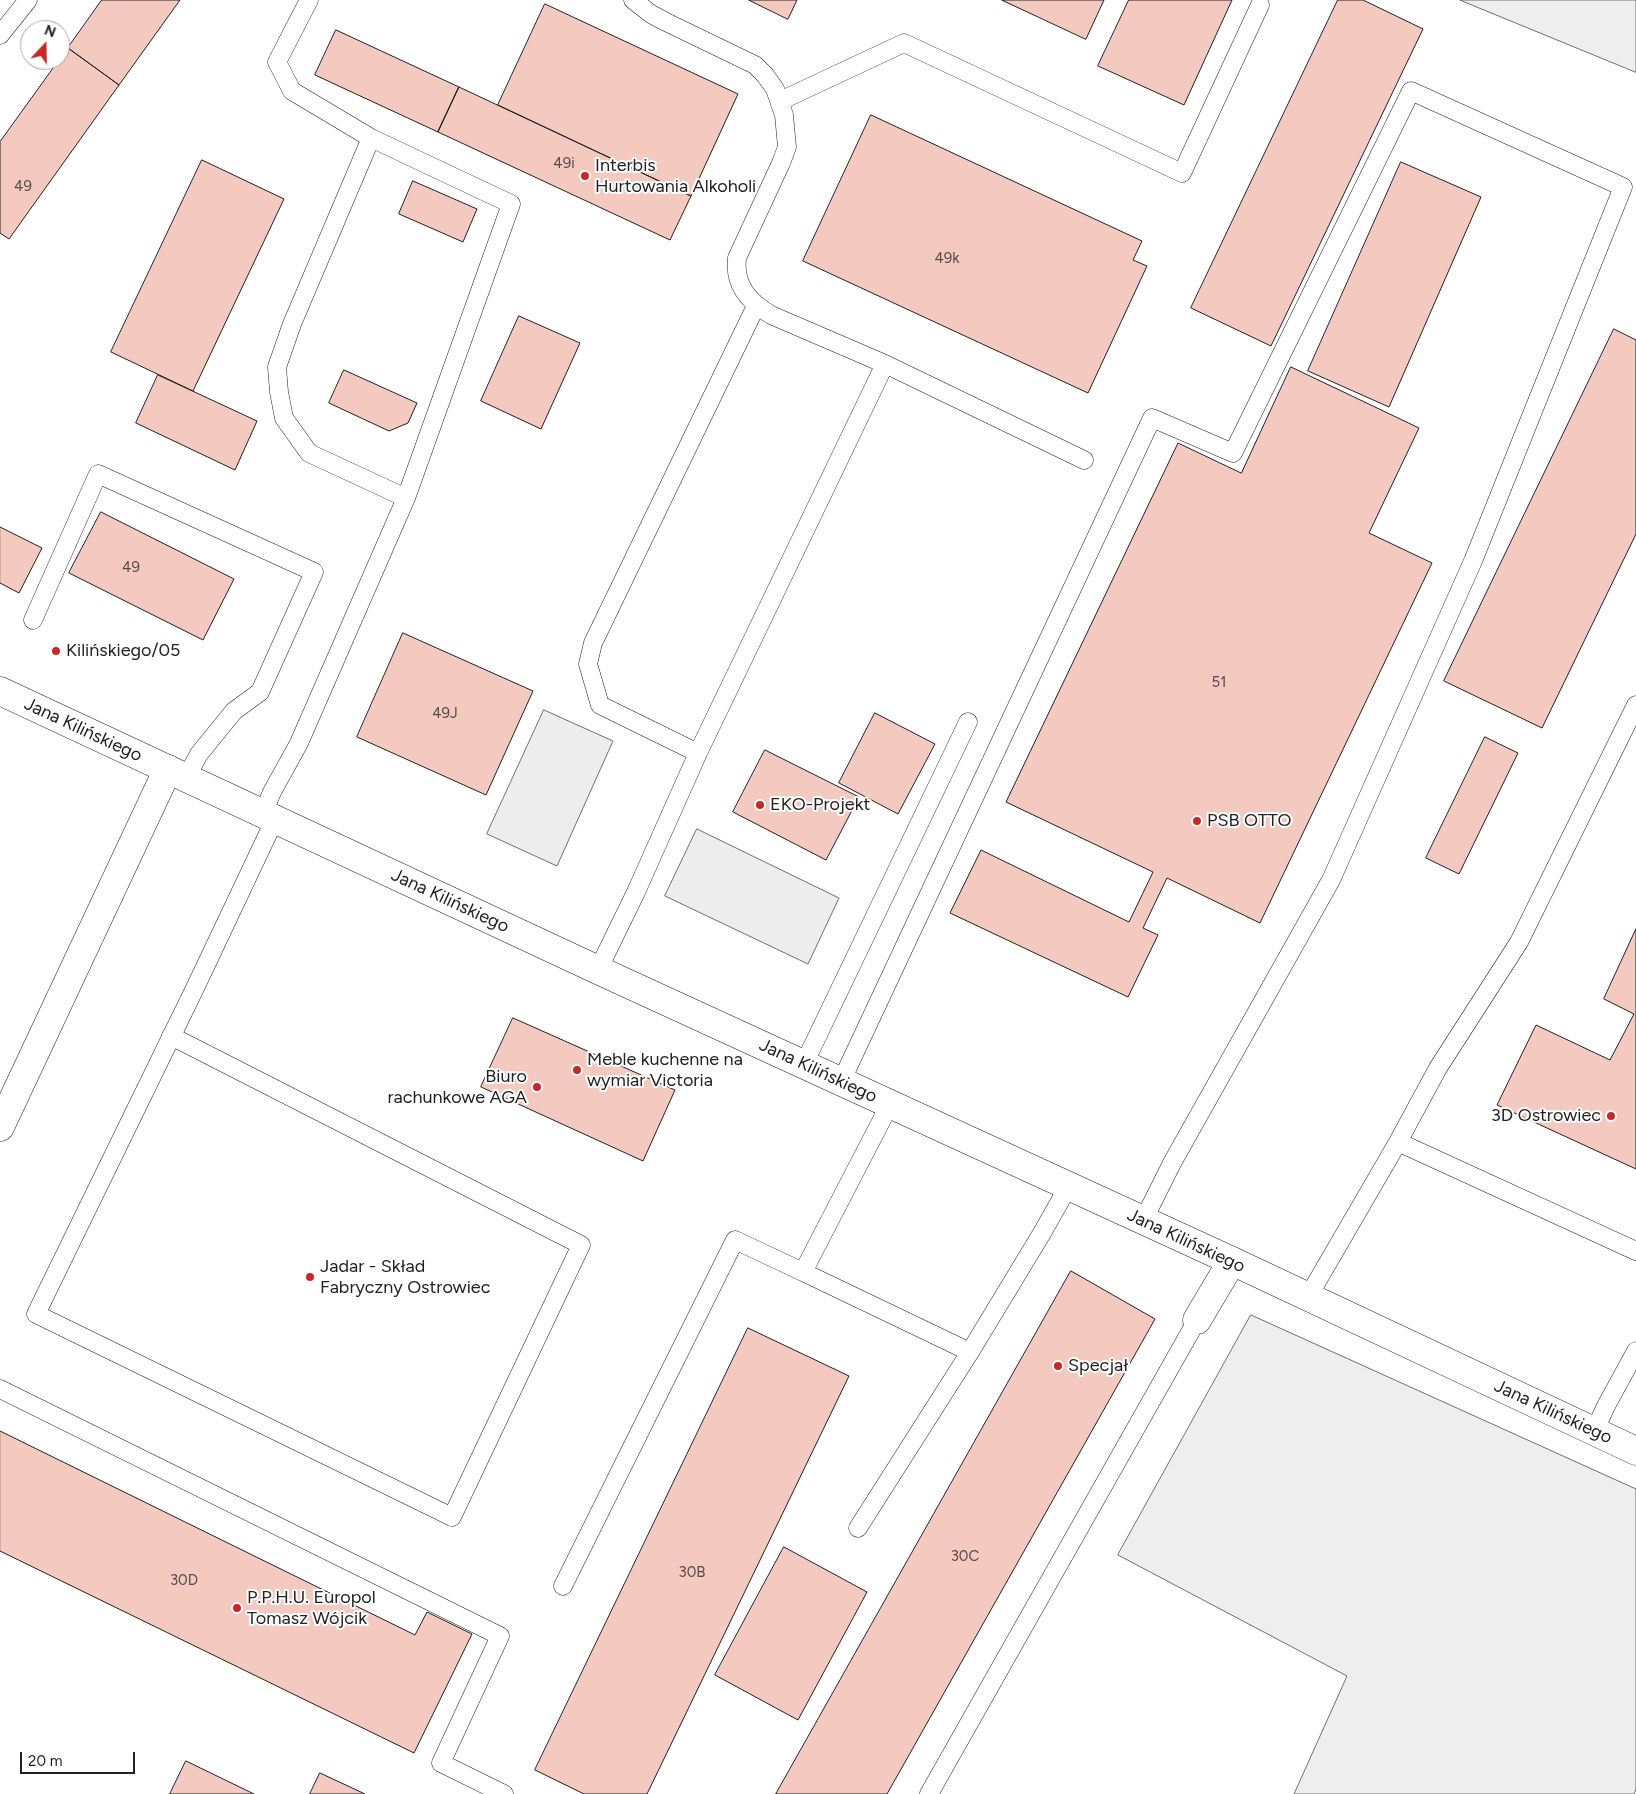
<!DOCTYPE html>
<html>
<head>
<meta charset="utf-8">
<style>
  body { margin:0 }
  #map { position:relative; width:1636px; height:1794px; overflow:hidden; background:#fff; font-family:Figtree,sans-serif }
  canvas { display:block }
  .north { position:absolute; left:20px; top:20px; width:50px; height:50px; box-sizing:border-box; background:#fff; border:1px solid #a7a7a7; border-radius:50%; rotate:21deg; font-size:14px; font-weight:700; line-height:20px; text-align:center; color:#222 }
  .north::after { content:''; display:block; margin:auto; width:18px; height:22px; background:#c62828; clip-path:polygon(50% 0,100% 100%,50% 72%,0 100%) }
  .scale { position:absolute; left:20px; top:1752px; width:115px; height:22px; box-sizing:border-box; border:2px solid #222; border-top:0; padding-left:6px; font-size:15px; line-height:18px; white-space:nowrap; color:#222; -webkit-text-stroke:4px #fff; paint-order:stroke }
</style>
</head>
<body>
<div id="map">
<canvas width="1636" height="1794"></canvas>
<div class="north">N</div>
<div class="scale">20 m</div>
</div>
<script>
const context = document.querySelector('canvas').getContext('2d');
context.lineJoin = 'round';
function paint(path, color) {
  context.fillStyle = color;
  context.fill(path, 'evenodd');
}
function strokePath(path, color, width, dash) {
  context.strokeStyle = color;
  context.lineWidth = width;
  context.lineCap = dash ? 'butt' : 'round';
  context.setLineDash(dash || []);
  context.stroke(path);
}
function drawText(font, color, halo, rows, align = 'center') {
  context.font = font + ' Figtree,sans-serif';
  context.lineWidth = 4;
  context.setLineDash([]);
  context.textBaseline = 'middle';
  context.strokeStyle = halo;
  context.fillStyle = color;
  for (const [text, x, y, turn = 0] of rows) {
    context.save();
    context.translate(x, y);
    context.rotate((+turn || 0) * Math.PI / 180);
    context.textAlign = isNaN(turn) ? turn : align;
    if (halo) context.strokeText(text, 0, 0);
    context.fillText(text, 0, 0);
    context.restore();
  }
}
const green = new Path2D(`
  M1460,0h176v72z
  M1251,1315l385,174v300l-2,5h-340l53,-118 -229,-121z`);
paint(green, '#eee');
strokePath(green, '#6f6f6f', 1);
const parking = new Path2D(`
  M544,710l69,31 -56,125 -70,-32z
  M697,829l142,69 -31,66 -143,-68z`);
paint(parking, '#ededed');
strokePath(parking, '#6f6f6f', 1);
const building = new Path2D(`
  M102,0h78l-61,85 -51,-37z
  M749,0h48l-9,19z
  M1002,0h102l-18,39z
  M1129,0h103l-48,105 -86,-39z
  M1338,0h25l60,29 -152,317 -80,-38z
  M545,4l193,90 -47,102 -193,-91z
  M336,30l123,57 -21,45 -123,-57z
  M68,48l51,37 -110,154 -9,-6v-91z
  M459,87l232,109 -21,44 -232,-108z
  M871,115l271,126 -9,19 14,6 -59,127 -285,-132z
  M202,160l82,39 -91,192 -82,-39z
  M1401,162l80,35 -92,210 -81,-36z
  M413,181l64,28 -14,33 -64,-28z
  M519,316l61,27 -39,86 -60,-28z
  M1614,329l22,11v194l-94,194 -98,-47z
  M1291,367l128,61 -50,105 63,30 -172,360 -93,-45 -24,50 15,7 -30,62 -178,-84 31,-63 148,72 24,-50 -147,-70 172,-359 63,30z
  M344,370l73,33 -9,20 -19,8 -60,-28z
  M158,375l99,46 -22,49 -99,-47z
  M101,512l133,67 -31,61 -134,-67z
  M0,527l42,21 -23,45 -19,-10z
  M403,633l130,58 -47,104 -129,-58z
  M875,713l60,31 -37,70 -59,-31z
  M1485,737l33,16 -59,121 -33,-16z
  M765,750l94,47 -33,63 -93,-48z
  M1636,929v240l-139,-64 39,-80 74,35 24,-46 -30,-15z
  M513,1018l162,72 -32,71 -162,-74z
  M1071,1271l84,48 -268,475h-111z
  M748,1328l101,48 -202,418h-63l-49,-24z
  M0,1431l415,204 12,-23 45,22 -58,119 -414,-202z
  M784,1547l83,45 -69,128 -83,-45z
  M186,1761l68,33h-84z
  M320,1773l45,21h-55z`);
paint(building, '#f3c9c0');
strokePath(building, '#222', 1);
const service = new Path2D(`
  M309,0l-32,62 15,29 79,47
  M0,35l28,-35
  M780,101l124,-58 278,130 78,-168
  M885,364l199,96
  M33,620l65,-146 216,98 -54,120 -26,19 -35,43 -13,24
  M698,753l-98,-48 -12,-41 5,-21 163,-337
  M263,813l9,-21 27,-49 107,-245 105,-294 -140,-66 -79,186 -15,43 2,25 5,26 25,35 97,45
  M598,970l38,-78 62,-139 187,-389 -114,-49c-23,-14 -37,-30 -34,-57l44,-95 6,-16 -3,-32 -9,-26 -10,-14 -10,-10 -89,-43 -15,-8 -18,-14
  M171,1036l410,209 -129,272 -416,-203 160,-328 79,-167
  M804,1064l164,-342
  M841,1082l311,-664 81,35 178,-362 212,96 -150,374 -142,319 -159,283 -29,58
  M890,1104l-87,168 167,80 72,-119 26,-46
  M1398,1142l40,-74 81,-126 117,-237
  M1308,1297l90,-155 238,109
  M0,1389l500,247 -59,127 63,31
  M1594,1432l12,-26 30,-55
  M858,1528l112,-176
  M563,1586l172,-346 68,32
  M929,1794l268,-474`);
const minor = new Path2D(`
  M0,1127l168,-358
  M1197,1320l35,-59`);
const tertiary = new Path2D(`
  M0,691l598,279 634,291 404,190`);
strokePath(service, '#222', 19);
strokePath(minor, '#222', 29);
strokePath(tertiary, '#222', 29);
strokePath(service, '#fff', 18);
strokePath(minor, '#fff', 28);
strokePath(tertiary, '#fff', 28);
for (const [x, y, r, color] of [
  [585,176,5,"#c62828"],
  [56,651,5,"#c62828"],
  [760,805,5,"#c62828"],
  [1197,821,5,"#c62828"],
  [577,1070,5,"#c62828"],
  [537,1087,5,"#c62828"],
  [1611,1116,5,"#c62828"],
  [310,1277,5,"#c62828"],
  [1058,1366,5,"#c62828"],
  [237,1608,5,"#c62828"]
]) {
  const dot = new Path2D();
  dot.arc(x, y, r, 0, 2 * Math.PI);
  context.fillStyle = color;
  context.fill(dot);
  strokePath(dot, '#fff', 2);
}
drawText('15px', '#564c4a', null, [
  ["49i",564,164],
  ["49",23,187],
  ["49k",947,259],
  ["49",131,568],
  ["51",1219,683],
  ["49J",445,714],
  ["30C",965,1557],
  ["30B",692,1573],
  ["30D",184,1581]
]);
drawText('18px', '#222', '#fff', [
  ["Interbis",595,166],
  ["Hurtowania Alkoholi",595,187],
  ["Kilińskiego/05",66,651],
  ["EKO-Projekt",770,805],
  ["PSB OTTO",1207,821],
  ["Meble kuchenne na",587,1060],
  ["wymiar Victoria",587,1081],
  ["Biuro",527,1077,"right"],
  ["rachunkowe AGA",527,1098,"right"],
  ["3D Ostrowiec",1601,1116,"right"],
  ["Jadar - Skład",320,1267],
  ["Fabryczny Ostrowiec",320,1288],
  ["Specjał",1068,1366],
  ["P.P.H.U. Europol",247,1598],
  ["Tomasz Wójcik",247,1619]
], 'left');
drawText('18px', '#222', '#fff', [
  ["Jana Kilińskiego",83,730,25],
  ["Jana Kilińskiego",450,901,25],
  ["Jana Kilińskiego",818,1071,25],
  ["Jana Kilińskiego",1186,1241,25],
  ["Jana Kilińskiego",1553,1412,25]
]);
</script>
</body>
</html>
